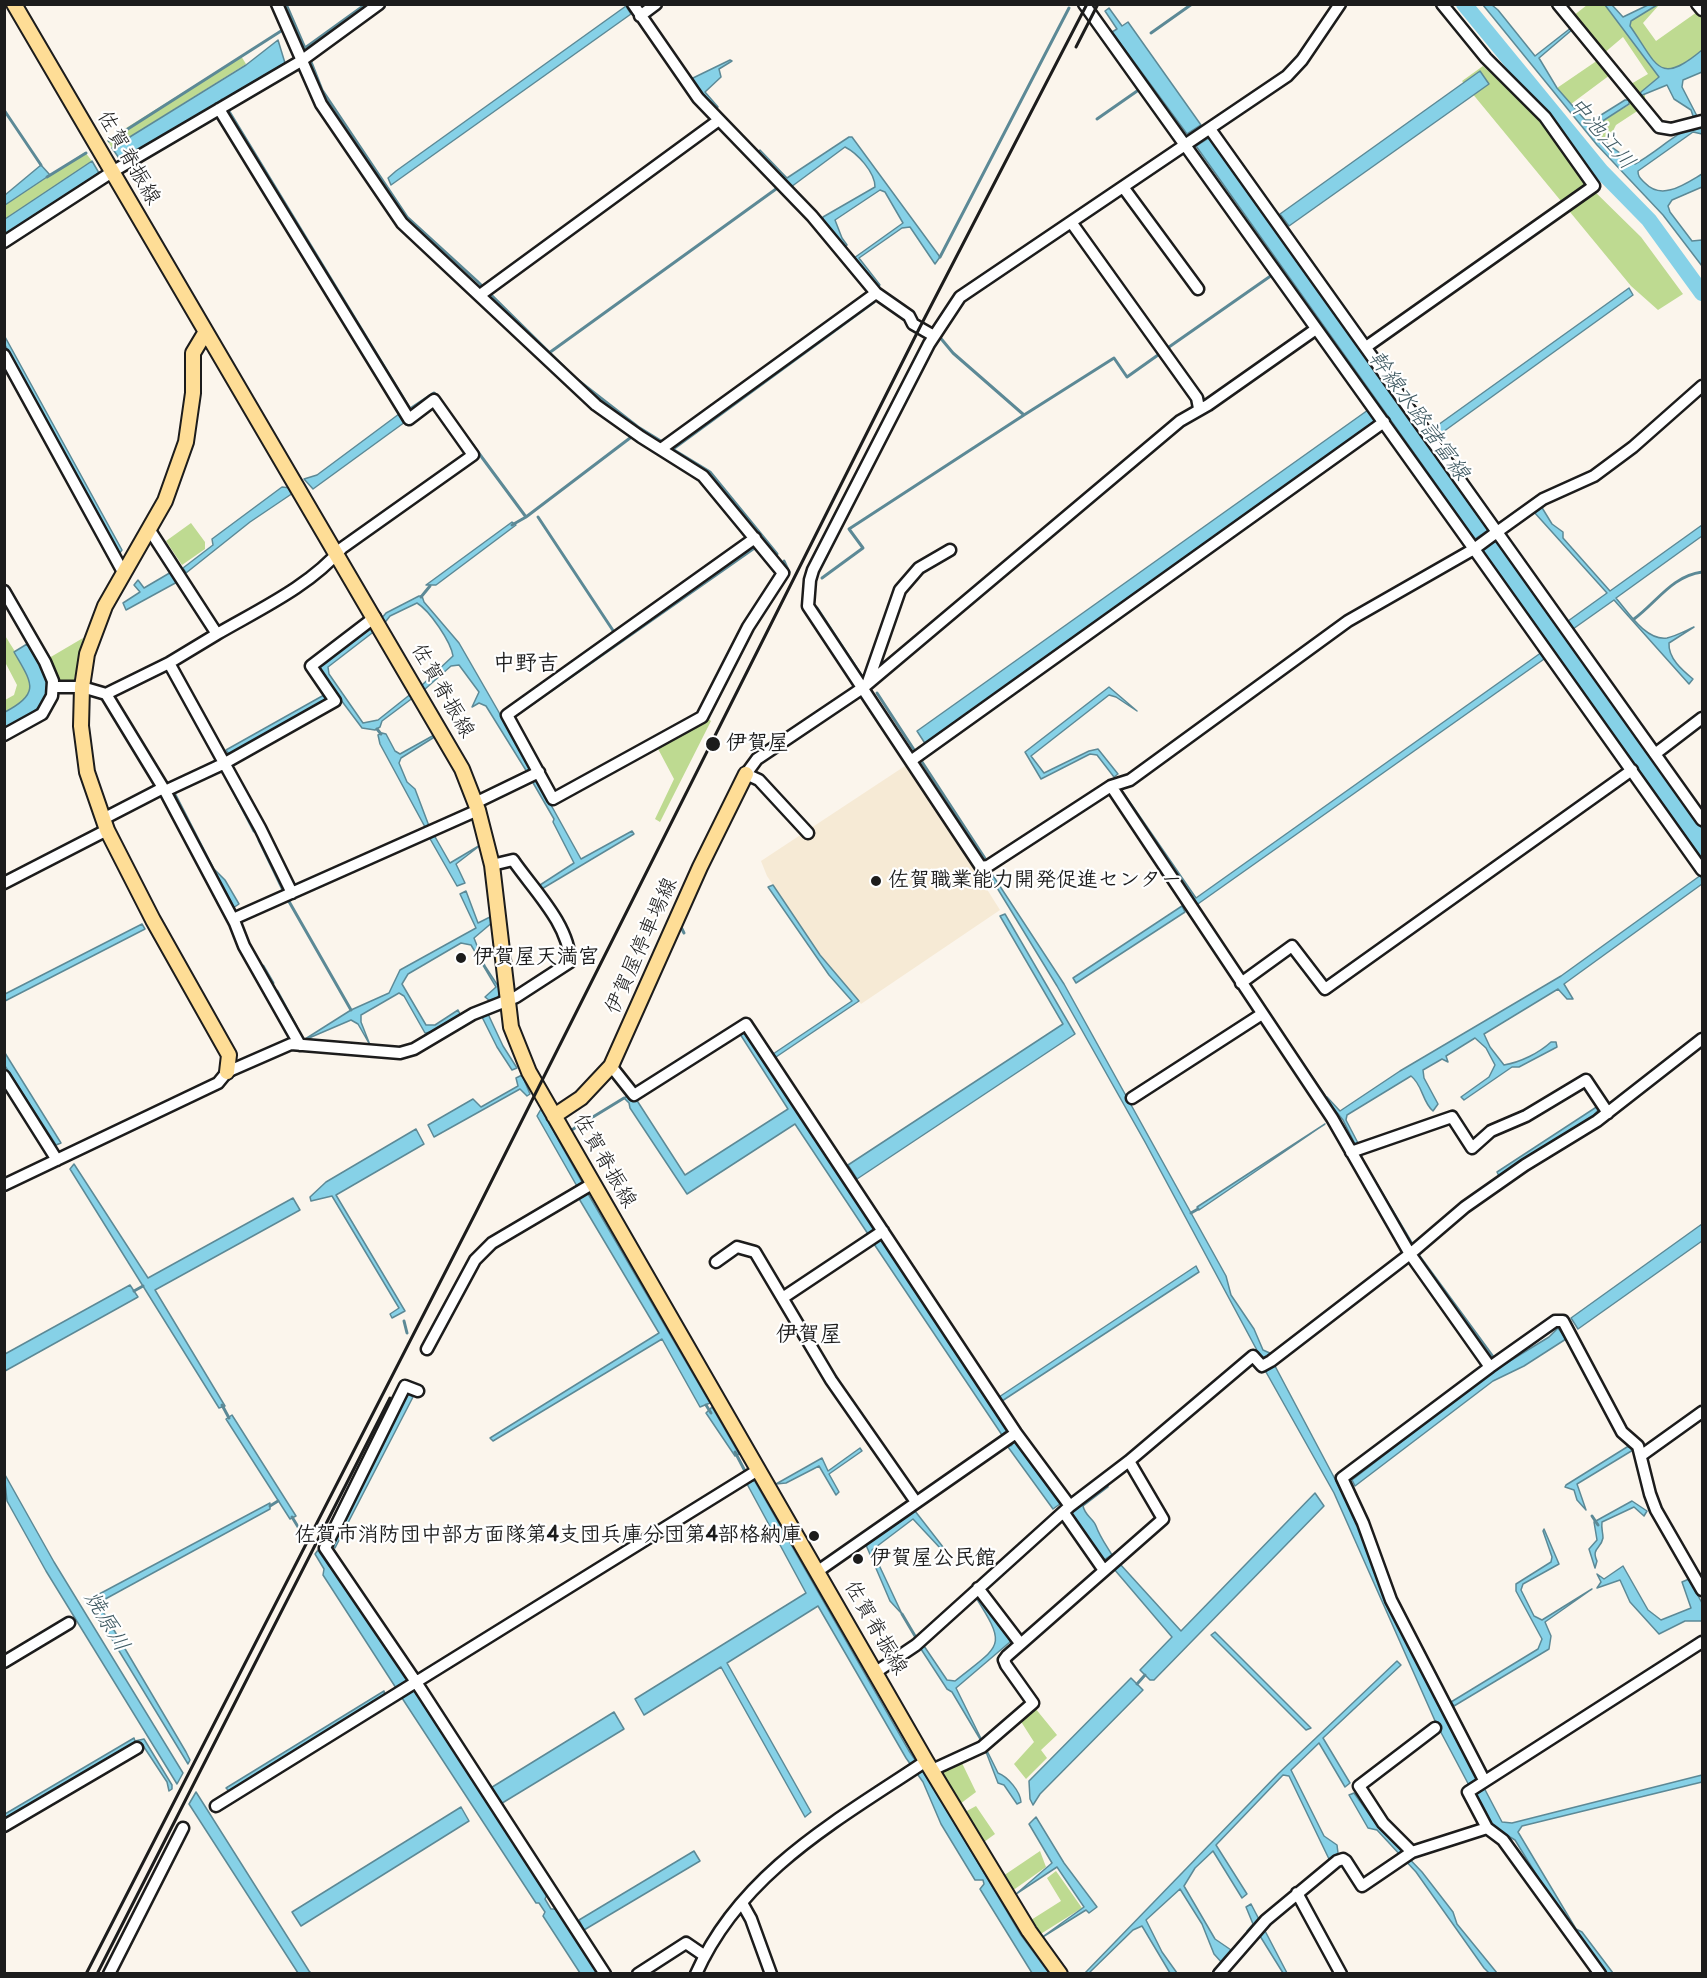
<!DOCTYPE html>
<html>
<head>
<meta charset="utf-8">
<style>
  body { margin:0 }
  #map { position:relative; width:1707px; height:1978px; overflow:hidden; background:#fbf5ec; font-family:Pangolin,sans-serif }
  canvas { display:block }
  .frame { position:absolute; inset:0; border:6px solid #1c1c1c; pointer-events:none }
</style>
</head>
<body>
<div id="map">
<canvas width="1707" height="1978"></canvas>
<div class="frame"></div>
</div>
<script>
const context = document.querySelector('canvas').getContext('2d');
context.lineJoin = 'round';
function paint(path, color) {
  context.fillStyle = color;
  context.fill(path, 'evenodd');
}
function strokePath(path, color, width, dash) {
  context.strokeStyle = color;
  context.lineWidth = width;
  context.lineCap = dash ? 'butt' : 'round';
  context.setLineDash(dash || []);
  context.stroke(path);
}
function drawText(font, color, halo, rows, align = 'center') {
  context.font = font + ' Pangolin,"Klee One",sans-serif';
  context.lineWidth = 4.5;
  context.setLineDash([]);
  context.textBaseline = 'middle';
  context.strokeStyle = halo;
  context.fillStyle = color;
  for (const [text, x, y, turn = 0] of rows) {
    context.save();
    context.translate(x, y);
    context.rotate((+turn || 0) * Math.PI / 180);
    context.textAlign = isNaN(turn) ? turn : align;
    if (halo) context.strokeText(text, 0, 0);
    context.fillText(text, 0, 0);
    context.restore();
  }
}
paint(new Path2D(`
  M908,764l92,146 -139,94 -42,-51 -52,-77 -6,-15z`), '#f6ead5');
paint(new Path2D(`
  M1587,5h18l54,72 -18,15 -1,4 5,-1v11l-29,19 -10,20 -10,-13 2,-8 31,-19 2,-21 17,-10 -25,-37 -20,17 -30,-38z
  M1659,5l-16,18 13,18 41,-29 5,7v31c-44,37 -45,14 -72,-24l1,-5 15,-12z
  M241,56l5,8 -134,84 -5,-8z
  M1598,60l12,15 -39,29 -14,-16z
  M1483,66l56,52 47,65 55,54 42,57 -25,16 -27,-24 -169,-205z
  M85,152l7,9 -87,58v-14z
  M191,523l14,19v7l-23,16 -16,-24z
  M4,634c8,13 33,49 25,62 -6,8 -16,12 -24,16v-12l9,-5 3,-10 -12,-23z
  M83,638l-9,42 -4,3 -12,-2 -9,-23z
  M706,717l5,4 -51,101 -5,-3 19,-40 -18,-34z
  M1035,1708l22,27 -16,15 6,8 -21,21 -12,-15 20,-22 -14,-22z
  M961,1761l15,31 -16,12 -20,-33z
  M976,1806l19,28 -11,8 -19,-30z
  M1040,1851l6,16 -34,24 -9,-15z
  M1056,1871l26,37 -43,27 -8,-15 30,-19 -14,-23z`), '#beda91');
const water = new Path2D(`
  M1483,5h9l6,5 37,46 37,-29 1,2 -34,29 18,30 28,32h8l32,-20h4v4l-31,20 -2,8c11,15 25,20 39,32 22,-12 41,-32 63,-39l4,1v8l-9,-2 -55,39c0,6 2,7 7,12 17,18 40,1 57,-9v13l-30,13 -4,6 2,6 22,29 10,-1v26l-39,-51 -66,-70z
  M1605,5h7l11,12 25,-12h9l-26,16 -1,5c27,38 28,61 72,24v22l-19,8 -1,7 15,29h-4l-2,-6 -17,-11 -7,-14 -27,11 1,-4 18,-15z
  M626,6l5,8 -240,171 -3,-7 8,-7z
  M1109,8l13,18 6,-4 73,103 -14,9 -75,-102 5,-3 -12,-18z
  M278,40l7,23 -164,98 -9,-13 134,-83z
  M730,60l2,1 -13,8 2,8 -16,15 13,15 -2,2 -23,-26v-5z
  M1480,71l9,13 -200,142 -9,-12z
  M849,137h3l88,120 -5,7 -25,-37 -8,1 -43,30 21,27 -3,2 -23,-29 49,-35 -18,-31 -5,-2 -45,30 7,18 5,7 -2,2 -22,-26v-4l52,-30c0,-15 -18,-34 -30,-40l-54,40 -34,-35 3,-2 27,28z
  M1210,137l278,393 -13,9 -279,-393z
  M92,161l7,12 -94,62v-16z
  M41,165l9,10 -45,30v-10z
  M1629,288l4,7 -197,142 -5,-7z
  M4,335l118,215 -3,4 -114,-209z
  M1368,410l9,12 -451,323 -9,-14z
  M399,414l6,8 -92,67 -9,-10 13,-4z
  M282,487l9,1 2,5 -43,29 -64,51 -3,-5 30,-23 -1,-6z
  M1541,506l11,18 11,8v6l47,53 92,-66v11l-86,62c12,14 30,43 51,40 9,-2 18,-7 27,-11l-25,16c-1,15 13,27 24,36l-4,5 -75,-84 -41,29 -5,-8 39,-28 -73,-81z
  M512,522l4,3 -80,60h-10z
  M1497,540l205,288v31l-220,-309z
  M173,571l6,10 -53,29 -3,-7 17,-11 -6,-7 4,-5 6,8z
  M419,596h3l2,6 35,41 72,125 -4,4 -41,-66 -7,-3 -7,4 7,-15 -20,-27 -8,1 -27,24 -3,-4 32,-30c-2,-14 -23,-45 -36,-53l-27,13 -7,9 -2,-6 5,-6z
  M373,625l3,5 -48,37 1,7 34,49 15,-3 34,-27 2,4 -32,24 -2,6 -5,3 -13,-2 -45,-60 1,-5z
  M27,644c31,48 28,59 -22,84v-16c37,-19 26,-30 9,-60z
  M1542,652l5,5 -352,249 -75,-113 3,-1 73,106z
  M1109,687l28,24 -21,-14 -7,-2 -78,61 13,17 45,-22 9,-2 20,25 -4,3 -17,-22 -7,-1 -49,25 -16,-27z
  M324,695l2,5 -97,54 -3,-4z
  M382,733l4,1 9,17 5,3 36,-20v2l-35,22 -2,5 8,19 8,7 14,37 -4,1 -45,-83 -2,-9z
  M536,778l45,81 51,-28 2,3 -94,56v-5l34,-22 -21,-41 1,-3 -22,-38z
  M175,793l39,76 11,11 14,24 -6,4 -61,-114z
  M434,835l16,28 32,-19 -26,20 9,19 -8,3 -28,-49z
  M990,871l74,113 162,292 5,19 23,34 9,21 9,4 -1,12h4l78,147 36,94 113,215 10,1 190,-48v7l-180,44 -4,6 58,97 6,3 31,41h-6l-36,-42 -56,-91 -25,-15 -54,-102 -102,-230 -68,-121 2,-5 -3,-8 -6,-5 -114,-212 -88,-156 -69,-113z
  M1701,875l1,9 -138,100 9,15h-6l-9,-10 -74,45 6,13 14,18c17,-3 35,-12 47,-23h5l1,5 -38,20h-7l-48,33 -3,-3 28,-20 6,-12 -9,-17 -11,-10 -29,18 2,6 -6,-3 -19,11 1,8 14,26 -5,7c-11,-9 -10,-26 -22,-35l-64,39 -1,5 13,25 -3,1 -13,-26 -18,-22 2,-1 13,14 60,-40 161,-95z
  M773,885l47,70 39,46 -83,56 -3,-3 79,-53 -23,-26 -61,-88z
  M466,891l12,32 14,-7 2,5 -20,17 11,28 15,23 -2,9 -8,3 -5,-4 11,-10 -25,-42 -10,-2 -53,31 -6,10 24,41h9l23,-15 3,6 -23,15 -13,2 -21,-37 -5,-3 -38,22v7l9,23 -12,-21 -7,-4 -49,21 49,-31 38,-17 11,-23 76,-42 -16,-34z
  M1182,906l3,6 -109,71 -3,-5z
  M1005,914l70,120 -218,145 -9,-14 215,-141 -63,-108z
  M142,924l3,5 -140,72v-7z
  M488,1014l15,32 14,22 -5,2 -15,-23 -16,-32z
  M746,1030l19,33 111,166 -8,5 -73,-110 -108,70 -57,-86 -1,-5 -5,-5 4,-2 4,4 4,-1 49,76 103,-66 -48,-75z
  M5,1053l56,90 -5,2 -51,-79z
  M522,1075l8,19 -3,2 -7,-7 -86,48 -6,-12 45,-26 8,8 37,-21 -2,-8z
  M1598,1106l2,2 -8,9 -93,59 -2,-4z
  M541,1109l42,75 -5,4 -41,-72z
  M1325,1124l-126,86 -2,-3z
  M416,1129l8,15 -88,51 69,116 -13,7 -2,-4 9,-6 -67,-112 -21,5 -1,-4 16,-15z
  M74,1164l74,114 145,-80 7,12 -145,80 70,116 -6,2 -149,-239z
  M587,1192l123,211 -10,4 -38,-68 -169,102 -3,-3 169,-105 -81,-136z
  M1702,1224v17l-124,88 -7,-11z
  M882,1237l128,193 -8,5 -128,-191z
  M1196,1266l3,6 -197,129 -3,-4z
  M130,1285l8,12 -133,74v-17z
  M1558,1328l8,11 -42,27 -31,15 -138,105 -3,-6 138,-107 59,-36z
  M408,1394l5,3 -78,151 -3,-3z
  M712,1407l27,47 -4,2 -29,-43z
  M232,1415l64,101 -6,3 -64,-100z
  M1015,1442l45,62 -7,5 -45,-62z
  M1627,1447h5l1,3 -56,34 9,26 -9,-10 -3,-10 -9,-3 1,-2z
  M860,1448l2,3 -33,23 10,18 -3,3 -17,-29 -33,17 -10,1 46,-26 6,13z
  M4,1473l50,89 129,211 -6,11 -131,-213 -39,-70z
  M754,1480l155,271 23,34 89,150 28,38h-17l-52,-84 4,-5 -1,-4h-8l-34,-56 -18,-42 -17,-24 -88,-152 -91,57 84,149 -6,5 -84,-150 -77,48 -9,-16 171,-106 -59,-109z
  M1107,1483l1,4 -25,19c2,10 10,12 13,20 4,11 10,19 16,29l-8,5 -33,-46z
  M1315,1493l9,13 -170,174h-4l-10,-10 32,-33 -58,-68 6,-5 61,67z
  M1632,1501l15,10 -3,5 -10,-9 -32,15c-1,7 1,10 1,16 -2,11 -12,10 -6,23l-2,7 -6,-19 8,-9 -3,-18z
  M270,1503v6l-172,94 88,149 4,8 -2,4 -100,-164z
  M915,1511l28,36 -2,2 -28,-30 -41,31 30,64 -12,-13 -24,-56z
  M1544,1529l15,35 -36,20 -2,6 13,26 8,4 50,-31 -47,33 6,14 -2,13 -95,57 -3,-4 87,-53 4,-10 -26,-48v-7l35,-22 1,-5 -9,-26z
  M318,1550l11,16 4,-1 75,115 -3,3 6,9 3,-2 133,205 -2,4 6,10h5l42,64h-18l-37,-57 2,-4 -6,-9h-3l-134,-205 3,-2 -6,-9 -3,1 -73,-113 1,-6 -9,-15z
  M1623,1566l25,44 13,10 30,-12 -9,-26 7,-3 13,24v18h-17l-26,13 -29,-32 -10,-22 -23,8 4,-6 -4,-8 7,5z
  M977,1594l34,44 -1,4 -54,46 42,85c10,4 22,18 23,29l-4,2 -13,-19 -6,-2 -15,-39 -31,-52 -5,-3 -28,-43 3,-3 25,37 8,1c46,-37 53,-33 20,-85z
  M1215,1632l96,96 -5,2 -95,-95z
  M1397,1661l4,4 -78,73 27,45 -5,4 -26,-44 -28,27 33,66 13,9 1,8 -9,6 -40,-83 -6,-1 -67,70 31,49 -5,4 -29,-47 -18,17 -11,18 31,53 19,13 -11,12 -9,-10 -12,-30 -22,-35 -34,31 16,32 15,21h-7l-28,-47 -9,4 -44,43 -5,1 195,-201z
  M1131,1678l12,12 -103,104 -7,11 -3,-6 -1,-18z
  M384,1691l1,5 -155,96 -4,-4z
  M614,1712l10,17 -125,76 -10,-16z
  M134,1738l1,3 9,-2 28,46v4l-3,2 -2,-9 -25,-38 -8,-1 -129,79v-8z
  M196,1792l113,179 2,2h-13l-109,-169z
  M1354,1793l23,32 45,47 31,40 4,12 40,49h-8l-5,-5 -68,-96 -39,-42 -9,-2 -19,-33z
  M461,1807l8,14 -168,105 -9,-14z
  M1036,1817l28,46 33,44 -8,6 -3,-3 -45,28 43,-31 -27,-40 -41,27 36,-31 -23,-39z
  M694,1851l6,10 -116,69 -5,-10z
  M1251,1904l36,69h-4l-28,-45 -6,7 -2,-4 6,-7 -7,-17z`);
paint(water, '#86d1e7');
strokePath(water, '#5c8996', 1.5);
strokePath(new Path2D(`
  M286,4l19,44 61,-44
  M1151,33l41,-29
  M311,62l11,28 85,127 70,64 87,86
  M222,100l188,309 24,-16 4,5
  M4,110l37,55
  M1097,119l43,-30
  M109,141l172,-110
  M47,177l39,-24
  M940,257l129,-249
  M1169,347l103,-72
  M549,353l227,-164
  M575,378l63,49 26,16
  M1024,415l90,-57 13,19 31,-22
  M458,425l68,92 104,-79
  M669,447l41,25 67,82
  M673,449l201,-147
  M538,517l76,115
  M512,525l14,-8
  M784,561l5,11
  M822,578l41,-30 -14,-19 175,-114 -71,-62 -15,-18
  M421,597l9,-11
  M817,608l46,70
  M1634,619c23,-17 38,-43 68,-47
  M877,693l109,167
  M512,718l241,-169
  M377,729l4,5
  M225,775l29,56
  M259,840l25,52
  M287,898l64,112
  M681,927l3,6
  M263,966l10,17
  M277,991l19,35
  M1277,1026l49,72
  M570,1131l54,-33
  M1365,1165l47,79
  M1191,1213l7,-4
  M1419,1256l74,101
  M134,1291l9,-5
  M404,1321l3,12
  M222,1405l7,13
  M706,1405l5,8
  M1005,1433l6,12
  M735,1452l11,21
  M270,1506l8,-5
  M1592,1516l6,9
  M292,1517l11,18
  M902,1614l16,27
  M1137,1684l8,-9`), '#5c8996', 3);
strokePath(new Path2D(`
  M1464,4l137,167 48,49 53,73`), '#86d1e7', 16);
const minor = new Path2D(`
  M277,4l44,100 81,119 194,182 45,32 62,39 80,97 -35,54 -46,90 -149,82 -46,-84 248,-177
  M633,4l65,94 114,118 64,77 33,23 4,8 21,12
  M1084,4l390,545 23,-17 205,288
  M1340,4l-38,56 -15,16 -327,221 -31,47 -116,226 -3,10 -2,26 173,261 7,-1 123,-80 19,-6 218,-159 126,-72 228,321
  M1558,4l101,123 12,2 31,-8
  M1697,4l5,6
  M640,16l16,-12
  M1210,129l287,403 46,-33 51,-23 39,-29 69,-61
  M1123,187l75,102
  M1071,222l126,176 2,10
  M4,242l108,-70 189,-111 78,-57
  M480,295l239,-175
  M1366,347l228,-161 -49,-69 -59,-59 -44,-54
  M4,355l119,217
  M661,449l215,-156
  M149,529l68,105 -48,29 -63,31 59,97 70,132 9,23 56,99
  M4,591l41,71 8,19 -1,15 -10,18 -38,21
  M217,634c43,-25 93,-48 125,-86l131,-93 -39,-55 -25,19 -190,-310
  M169,663l91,165 32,65
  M868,682l32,-92 19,-22 31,-18
  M53,687h29l24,7
  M1655,754l47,-36
  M912,760l472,-338
  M1111,786l221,332 78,136 80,113 65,-46h8l59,111 16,14 12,48 6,16 46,80
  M165,791l60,-28 110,-62 -24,-35 64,-49
  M475,803l64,-31
  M103,819l60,-31
  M808,833l-49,-53 -13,-6 11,-15 107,-72 316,-266 28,-16 108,-76
  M4,883l103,-53
  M233,919l245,-109
  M1241,983l51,-37 33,43 307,-219
  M611,1066l23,29 112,-71 270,409 54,73
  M4,1076l53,84
  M1132,1098l130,-84
  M1351,1152l101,-35 20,31 19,-17 35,-15 60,-36 22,33
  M4,1185l214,-102 9,-11 64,-28 109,9 14,-4 59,-35 43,-17 54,-35c0,-37 -38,-74 -57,-102l-21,5
  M716,1262l21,-15 18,5 76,128 85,122
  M784,1297l99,-66
  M427,1349l48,-89 17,-17 100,-59
  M418,1391l-13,-5 -80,162 91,134 189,292
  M1642,1455l60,-43
  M1064,1513l39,56
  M818,1571l198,-138
  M978,1588l42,55
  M4,1662l65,-39
  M876,1672l40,-27 154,-139 59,-45 124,-105 9,10 9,-5 139,-107 55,-47 60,-42 72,-44 105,-82
  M932,1770l50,-23 51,-44 -27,-38 -2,-5 3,-4 156,-137 -34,-58
  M1484,1780l-93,-180 -28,-77 -21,-45 148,-111
  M216,1806l542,-336
  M4,1826l133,-78
  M1412,1852l-29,-29 -24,-37 76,-58
  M1297,1893l44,81
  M742,1903l9,16 20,55
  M109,1974l74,-146
  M638,1974l48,-31 19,13
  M696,1974c45,-102 142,-154 230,-213
  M1219,1974l47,-54 71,-59 6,-2 3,2 16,25 50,-34 75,-24
  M1600,1974l-97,-134 -16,-12 -19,-36 234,-150`);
const major = new Path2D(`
  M14,4l448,765 16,41 14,55 19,162 18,45 397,689 103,170 31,43
  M205,333l-12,20v40l-7,49 -21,59 -60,105 -18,48 -5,33 -1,39 6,46 20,58 46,90 76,135 -2,17
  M554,1116l27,-18 30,-32 89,-199 46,-93`);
strokePath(minor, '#1c1c1c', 15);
strokePath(major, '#1c1c1c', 18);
strokePath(minor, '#fff', 10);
strokePath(major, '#fedd96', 14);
strokePath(new Path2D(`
  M1076,47l22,-43
  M86,1974l389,-760 445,-887 167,-323
  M97,1974l293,-576`), '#1c1c1c', 3);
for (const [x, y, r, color] of [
  [713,744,8,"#1c1c1c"],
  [876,881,6,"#1c1c1c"],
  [461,958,6,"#1c1c1c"],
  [814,1536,6,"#1c1c1c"],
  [858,1559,6,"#1c1c1c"]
]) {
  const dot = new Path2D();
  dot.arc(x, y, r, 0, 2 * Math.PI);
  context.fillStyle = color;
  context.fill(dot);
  strokePath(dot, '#fff', 2);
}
drawText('21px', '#1c1c1c', '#fff', [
  ["佐賀脊振線",128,158,60],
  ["佐賀脊振線",442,691,60],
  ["伊賀屋停車場線",642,946,-66],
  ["佐賀脊振線",604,1161,60],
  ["佐賀脊振線",875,1628,60]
]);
drawText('bold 21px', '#1c1c1c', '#fff', [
  ["伊賀屋",726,744],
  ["佐賀職業能力開発促進センター",888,881],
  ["伊賀屋天満宮",473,958],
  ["佐賀市消防団中部方面隊第4支団兵庫分団第4部格納庫",802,1536,"right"],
  ["伊賀屋公民館",870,1559]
], 'left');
drawText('italic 22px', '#415b63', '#fff', [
  ["中池江川",1601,134,49],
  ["幹線水路諸富線",1418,416,54],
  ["焼原川",106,1622,59]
]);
drawText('bold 22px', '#1c1c1c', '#fff', [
  ["中野吉",526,664],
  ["伊賀屋",809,1335]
]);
</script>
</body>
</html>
